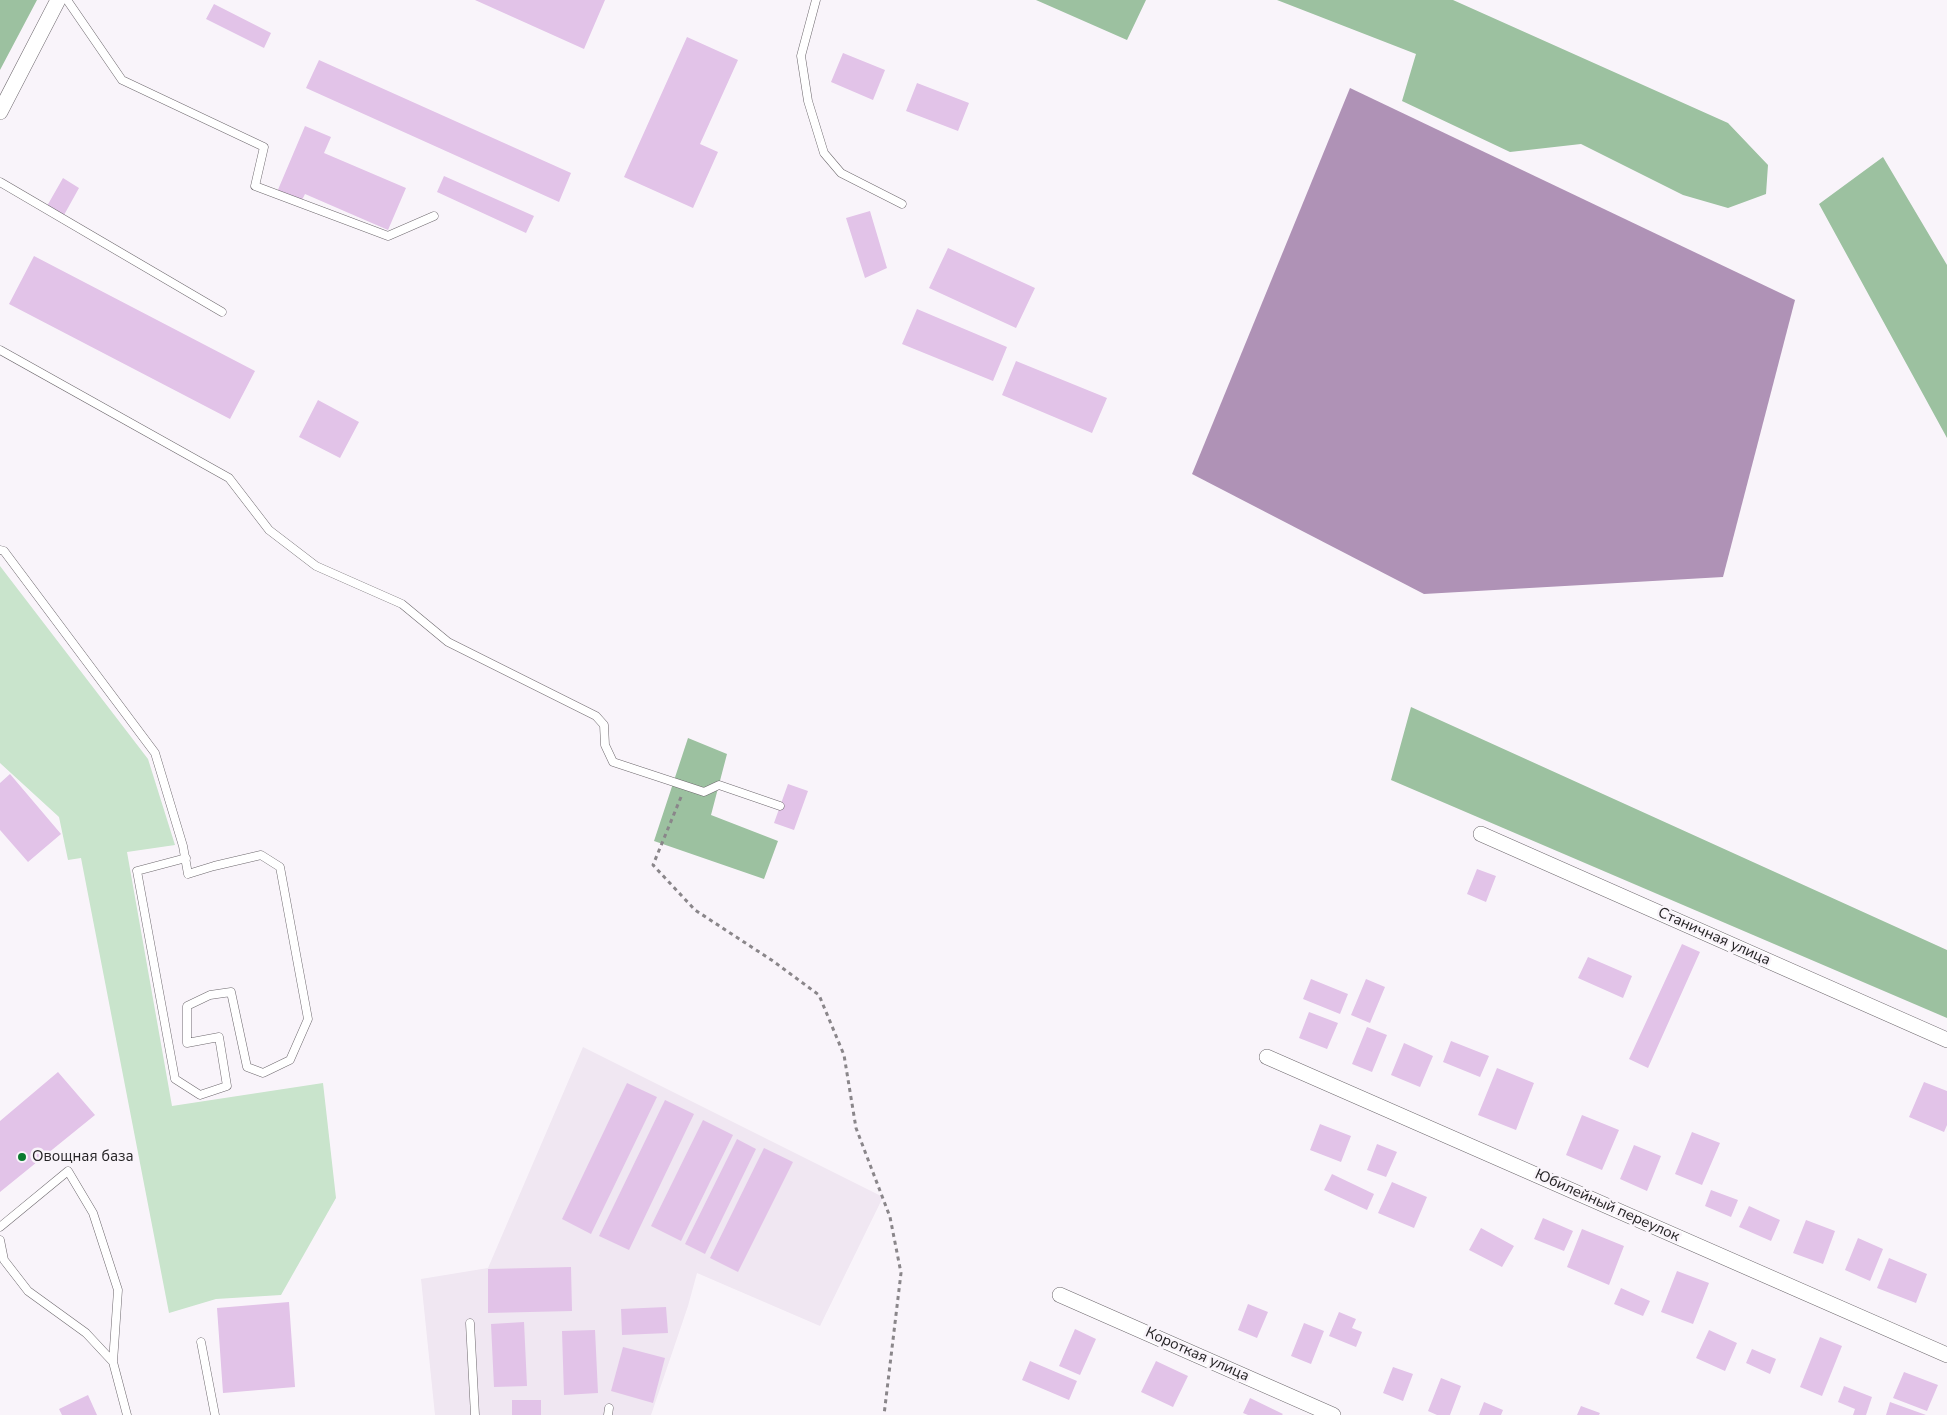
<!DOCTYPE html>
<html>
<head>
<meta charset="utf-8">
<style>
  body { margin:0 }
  canvas { display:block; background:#f9f4fa }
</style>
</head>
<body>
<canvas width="1947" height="1415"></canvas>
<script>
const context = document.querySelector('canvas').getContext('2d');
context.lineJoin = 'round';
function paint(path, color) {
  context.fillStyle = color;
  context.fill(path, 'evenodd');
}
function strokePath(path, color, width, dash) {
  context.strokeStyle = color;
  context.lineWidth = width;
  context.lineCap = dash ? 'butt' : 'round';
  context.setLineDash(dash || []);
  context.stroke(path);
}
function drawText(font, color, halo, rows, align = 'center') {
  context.font = font + ' "Nunito Sans",sans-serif';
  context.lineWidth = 5;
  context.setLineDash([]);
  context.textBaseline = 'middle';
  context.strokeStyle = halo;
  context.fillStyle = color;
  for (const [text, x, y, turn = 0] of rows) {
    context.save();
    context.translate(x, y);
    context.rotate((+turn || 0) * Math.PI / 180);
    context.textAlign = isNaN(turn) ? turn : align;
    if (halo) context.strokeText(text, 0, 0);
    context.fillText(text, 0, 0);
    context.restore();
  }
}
paint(new Path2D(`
  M583,1047l300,150 -63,129 -123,-53 -9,33 -37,109h-216l-14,-136 67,-11z`), '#f0e7f2');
paint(new Path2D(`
  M0,566l148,193 27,86 -48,7 45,254 151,-23 13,115 -55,97 -65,4 -47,14 -88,-455 -13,2 -9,-43 -59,-54z`), '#c9e4cc');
paint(new Path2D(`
  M0,0h37l-37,70z
  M1036,0h110l-19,40z
  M1277,0h176l275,123 40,42 -2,29 -38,14 -45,-13 -102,-51 -71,8 -108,-51 14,-47z
  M1883,157l64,108v173l-128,-234z
  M1411,707l536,243v68l-556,-238z
  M688,738l39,16 -16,61 67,26 -14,38 -110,-38z`), '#9cc1a0');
paint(new Path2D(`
  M1350,88l445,212 -72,277 -299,17 -232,-120z`), '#af92b6');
paint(new Path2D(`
  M475,0h130l-21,49z
  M214,4l57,29 -7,15 -58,-29z
  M687,37l51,23 -38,84 18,8 -25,56 -69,-31z
  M843,53l42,17 -12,30 -42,-18z
  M319,60l252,113 -12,29 -253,-114z
  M917,83l52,20 -11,28 -52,-20z
  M305,126l26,11 -7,16 82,35 -18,42 -83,-36 -4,8 -24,-10z
  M444,176l90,40 -8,17 -89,-41z
  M63,178l16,10 -15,27 -17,-9z
  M870,211l17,57 -22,10 -19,-60z
  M948,248l87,40 -19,40 -87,-40z
  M34,256l221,115 -25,48 -221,-115z
  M917,309l90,38 -14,34 -91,-37z
  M1016,361l91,37 -15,35 -90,-38z
  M318,400l41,22 -19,36 -41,-21z
  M10,774l51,60 -33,28 -28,-32v-47z
  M788,784l20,7 -14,39 -20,-7z
  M1477,869l19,7 -10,26 -19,-8z
  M1682,944l18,8 -52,116 -19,-9z
  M1588,957l44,19 -9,22 -45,-20z
  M1311,979l37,15 -8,20 -37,-15z
  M1366,979l19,8 -15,36 -19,-8z
  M1309,1012l29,11 -11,26 -28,-11z
  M1367,1027l20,8 -15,37 -20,-8z
  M1451,1041l38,15 -9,21 -37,-15z
  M1404,1043l29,13 -13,31 -29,-12z
  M1497,1068l37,15 -18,47 -38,-15z
  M58,1072l37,43 -95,77v-71z
  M1924,1082l23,9v34l-3,7 -35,-15z
  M627,1083l30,14 -66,137 -29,-15z
  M665,1100l29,14 -65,136 -30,-14z
  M1582,1115l37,15 -17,40 -36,-15z
  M703,1120l30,15 -52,106 -30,-15z
  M1320,1124l31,12 -10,26 -31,-12z
  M1692,1132l28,11 -18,42 -27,-11z
  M737,1139l19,10 -51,105 -20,-10z
  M1377,1144l20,8 -11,25 -19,-7z
  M1634,1145l27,11 -14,35 -27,-12z
  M764,1148l29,14 -55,110 -28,-14z
  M1332,1174l42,20 -7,16 -43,-20z
  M1392,1182l35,15 -13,31 -36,-15z
  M1711,1190l27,10 -7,17 -26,-11z
  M1749,1206l31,14 -9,21 -32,-14z
  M1543,1218l30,13 -9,20 -30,-12z
  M1806,1220l29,11 -12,33 -30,-11z
  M1481,1228l33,18 -12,21 -33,-17z
  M1582,1229l42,17 -15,39 -42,-18z
  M1858,1238l25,11 -13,32 -25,-11z
  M1889,1258l38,16 -11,29 -39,-15z
  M571,1267l1,44 -84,2v-44z
  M1677,1271l32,12 -16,41 -32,-12z
  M1621,1288l29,13 -7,15 -29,-12z
  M289,1302l6,85 -72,6 -6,-85z
  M1248,1304l20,8 -11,26 -19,-8z
  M666,1307l2,26 -46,2 -1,-26z
  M1339,1312l17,7 -4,9 10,4 -6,15 -27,-11z
  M524,1322l3,64 -33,1 -3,-63z
  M1304,1323l20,8 -13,33 -20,-8z
  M1075,1329l21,10 -16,36 -21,-9z
  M595,1330l3,63 -34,2 -2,-64z
  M1709,1330l28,13 -12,28 -29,-13z
  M1820,1337l22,9 -20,50 -22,-9z
  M623,1347l42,11 -12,45 -42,-12z
  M1752,1349l24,10 -6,15 -24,-11z
  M1030,1361l47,20 -8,19 -47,-20z
  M1156,1361l32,15 -15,31 -32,-15z
  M1393,1367l20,7 -10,27 -20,-8z
  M1904,1372l34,13 -11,26 -34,-13z
  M1441,1378l20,8 -11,29h-13l-9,-4z
  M1844,1386l28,11 -6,18h-13l2,-6 -17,-7z
  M88,1395l9,20h-35l-3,-6z
  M1250,1398l33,16 -1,1h-34l-5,-2z
  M512,1400h29v15h-29z
  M1484,1402l19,8 -2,5h-22z
  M1890,1402l36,13h-40z
  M1581,1406l19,7 -1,2h-22z`), '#e2c3e8');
const service = new Path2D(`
  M67,0l55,80 142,67 -9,39 133,50 46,-20
  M816,0l-15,56 7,45 16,52 17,20 61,31
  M0,182l222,130
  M0,350l229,128 40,52 47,36 86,38 46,38 148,74 8,9 1,20 8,17 91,30 15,-7 61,21
  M0,550l4,1 151,202 28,93 5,28 26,-8 47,-11 19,12 28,152 -18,41 -27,13 -16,-6 -16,-75 -21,3 -23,11v37l32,-6 8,49 -27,9 -25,-16 -38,-208 49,-13
  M0,1227l68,-56 25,42 25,77 -5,72 14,53
  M0,1240l4,20 24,31 58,42 27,29
  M470,1323l5,92
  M201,1342l14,73
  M608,1415l1,-7`);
const minor = new Path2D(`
  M0,112l58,-112
  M1481,834l466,206
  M1267,1057l680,298
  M1060,1295l273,120`);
strokePath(service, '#6e696e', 9);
strokePath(minor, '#6e696e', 16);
strokePath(new Path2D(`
  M681,797l-28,68 42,45 78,51 46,34 25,60 12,73 34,89 11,56 -17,142`), '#8a868a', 3, [4, 4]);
strokePath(service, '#fff', 8);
strokePath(minor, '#fff', 15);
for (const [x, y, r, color] of [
  [22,1157,5,"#0a7a2f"]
]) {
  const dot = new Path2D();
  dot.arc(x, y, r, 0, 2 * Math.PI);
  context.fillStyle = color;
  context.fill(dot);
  strokePath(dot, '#f9f4fa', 2);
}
drawText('15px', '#262426', '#f9f4fa', [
  ["Станичная улица",1714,937,24],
  ["Юбилейный переулок",1607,1206,24],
  ["Короткая улица",1197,1355,24]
]);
drawText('15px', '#262426', '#f9f4fa', [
  ["Овощная база",32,1157]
], 'left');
</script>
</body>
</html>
